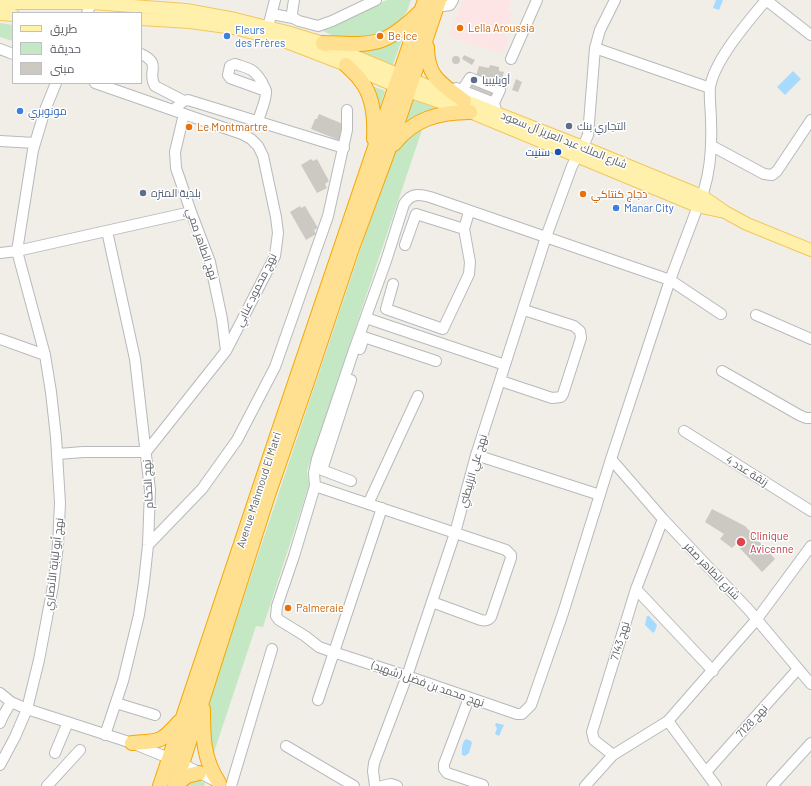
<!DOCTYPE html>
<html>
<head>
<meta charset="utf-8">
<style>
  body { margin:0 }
  #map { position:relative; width:811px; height:786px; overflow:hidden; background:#f0eee6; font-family:Barlow,Cairo,sans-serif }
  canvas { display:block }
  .legend { position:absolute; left:12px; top:12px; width:130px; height:72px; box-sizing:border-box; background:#fff; border:1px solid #bfc0c2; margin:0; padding:5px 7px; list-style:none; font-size:12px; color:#5e6267 }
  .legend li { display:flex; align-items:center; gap:8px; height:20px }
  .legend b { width:20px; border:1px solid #bfc0c2 }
</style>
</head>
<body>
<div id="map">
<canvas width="811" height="786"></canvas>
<ul class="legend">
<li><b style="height:5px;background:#fff1ac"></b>طريق</li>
<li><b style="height:11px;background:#c3e8c3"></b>حديقة</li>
<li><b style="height:11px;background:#ccc9c3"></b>مبنى</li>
</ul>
</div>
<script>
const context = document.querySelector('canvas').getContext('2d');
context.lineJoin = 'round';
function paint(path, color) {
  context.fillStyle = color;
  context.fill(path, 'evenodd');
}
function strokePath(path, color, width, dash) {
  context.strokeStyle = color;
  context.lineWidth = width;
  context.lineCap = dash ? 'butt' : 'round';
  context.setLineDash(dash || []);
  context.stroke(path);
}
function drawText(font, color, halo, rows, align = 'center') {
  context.font = font + ' Barlow,Cairo,sans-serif';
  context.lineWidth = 3;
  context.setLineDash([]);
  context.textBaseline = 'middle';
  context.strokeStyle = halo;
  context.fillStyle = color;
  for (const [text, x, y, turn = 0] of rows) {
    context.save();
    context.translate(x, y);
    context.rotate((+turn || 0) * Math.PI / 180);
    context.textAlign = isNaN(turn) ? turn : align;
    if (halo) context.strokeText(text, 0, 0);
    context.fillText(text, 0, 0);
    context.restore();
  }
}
paint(new Path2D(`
  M463,0h49l-4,10 5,3 -9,23 5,2 -7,16 -53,-18z`), '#fce5e4');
paint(new Path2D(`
  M387,0h24l-4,11 -8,11 -15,10 -14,7 -34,-2 -13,-6z
  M0,23l13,2v16l-13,-4z
  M404,34l-12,33 -38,-15 25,-4z
  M363,82l22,9 -8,25z
  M411,99l30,11 -19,20 -115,341 2,14 -46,142 -7,-1 -45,135 -4,-48 6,-24z
  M193,777l12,6 -1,3h-23z`), '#c3e8c3');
paint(new Path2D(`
  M716,0h7l-4,10 -6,-2z
  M793,71l8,8 -16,16 -8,-8z
  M647,616h2l8,9 -2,6 -2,2 -8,-8z
  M496,723l8,2 -5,11 -4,-2 2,-6 -2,-3z
  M466,739l5,2 1,2 -3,10 -4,3 -3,-1c0,-5 -1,-12 4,-16z`), '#a7daff');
paint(new Path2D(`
  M464,55l11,5 -3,5 -10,-6z
  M452 60a4 4 0 1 1 8 0a4 4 0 1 1-8 0Z
  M490,65l9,2v4l5,1 -4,13 -24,-9 3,-10 10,2z
  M516,79l6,3 -4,10 -6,-2z
  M473,82l23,9 -3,9 -23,-10z
  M319,114l24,10 -2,5 4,1 -4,11 -30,-12 4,-10h2z
  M311,159l2,2 4,-2 12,22 -4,3 2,4 -10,5 -16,-28z
  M300,206l1,2 4,-2 13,22 -4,2 2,4 -10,6 -16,-28z
  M712,509l33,17 30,33 -13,13 -26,-28 -4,4 -12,-9 4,-5 -19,-12z`), '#ccc9c3');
const minor = new Path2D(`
  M766,0l45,35
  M437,7l13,-2 3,-5
  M87,13l6,-13
  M272,14l21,4 6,3 19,5 14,-5 44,-21
  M293,18l-1,-5 2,-13
  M268,27l7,-27
  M595,48l115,40
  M0,49l13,5
  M141,54c22,10 5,18 14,32l29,15
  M511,59l26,-59
  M56,83l-11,27 -12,40 -16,101 174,-39
  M95,83l89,31 -9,38 1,16 15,44 19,50 12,57 4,32
  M456,88l38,15 2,7
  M462,90l8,-12 30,12 -6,13
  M173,110l11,-9 4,-1 156,48
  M258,121c2,-7 9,-23 8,-30 -1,-3 -3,-6 -4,-9 -9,-14 -12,-13 -27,-18l-5,2 -2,9 2,3 36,13
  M0,141l35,2
  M712,146l52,28 8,1 5,-4 34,-51
  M405,245l11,-31 48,15
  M0,253l17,-2 28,104 6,37 5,45 4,66 -2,42 -5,41 -14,74 -12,49 -12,28 -15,28
  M393,284l-7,25 57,20 26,-55 1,-12 -6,-33 5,-17
  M721,314l-51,-34 -240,-83c-11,-3 -19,-4 -26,7l-18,57 -32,89 -37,109 -3,14 1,13 -21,70 -17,50 -1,10 3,4 26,16 14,11 14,5 74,24 110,38h5l9,-9 32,-92 48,-154 59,-179 34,-90c7,-23 8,-46 7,-69 0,-11 -2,-24 -1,-34 5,-28 38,-65 56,-87
  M756,315l55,24
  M366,318l139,47
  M0,339l45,16
  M360,349l4,-12 72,24
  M722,371l77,44 7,3h5
  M501,381l51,17 9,-1 2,-3 18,-56 -1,-7 -6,-5 -50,-16
  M684,431l127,80
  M58,454l25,-2h63l80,-101 49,-95 3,-23 -2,-16 -13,-61 -5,-10 -7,-7 -9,-5 -58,-20
  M476,455l124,40
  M611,459l52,60 85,90 63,75
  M351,481l-29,-11 29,-90
  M315,486l191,64 5,5v3l-20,59c-3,4 -6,4 -10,3l-49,-18
  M368,504l50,-108
  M148,545l54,-56 35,-49 38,-73 53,-151 19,-86v-20
  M636,589l77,82
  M0,693l11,9 16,7 105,34 49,20 38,20
  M469,698l-25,66v5l3,4 36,12
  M318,700l64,-192
  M116,703l39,12
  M668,721l48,65
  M0,723l3,-7 8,-14
  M105,735l18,-54 16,-66 5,-33 4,-37 2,-55 -15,-131 -28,-128
  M286,746l68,40
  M55,753l13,-31
  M613,755l-19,-15 -2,-8 44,-143 27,-70
  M706,772l92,-103
  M47,786l33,-36
  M231,786l41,-137
  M375,786l-2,-15 1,-8 33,-87 48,-143 21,-78 70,-218 26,-71 13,-24 3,-7 7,-87 5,-18 15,-30
  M382,786l9,-2 6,2
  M585,786l28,-31 55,-34 89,-102 54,-73
  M772,786l39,-43`);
const major = new Path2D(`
  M0,3h92l94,7 49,9 52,13 36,11 77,32 183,72 119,49 23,16 22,12 64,26
  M0,14l13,1
  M141,19l49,3 44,6 47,12 65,25 62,26 62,21 227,94 23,5`);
const highway = new Path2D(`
  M323,43c48,2 61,5 97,-31
  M427,47c0,31 15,37 37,54
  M346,65c5,5 11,10 15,16 13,16 14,39 13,58
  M394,144c19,-25 45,-32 76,-32
  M203,709c0,28 0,50 16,74
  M132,743c27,-2 29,0 47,-21
  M175,785l12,-9 12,-3
  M160,786l118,-353 147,-433
  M175,786l91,-285 41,-119 45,-134 36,-97 51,-151`);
strokePath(minor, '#b7b9bd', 12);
strokePath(major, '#f3c75d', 14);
strokePath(highway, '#f6a600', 16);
strokePath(minor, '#fff', 10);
strokePath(major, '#fff1ac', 12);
strokePath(highway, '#fee090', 14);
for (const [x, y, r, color] of [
  [460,28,4,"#e8710a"],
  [227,36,4,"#3f7fe0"],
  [380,36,4,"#e8710a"],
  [474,80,4,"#5c6f8a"],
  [20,111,4,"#3f7fe0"],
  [569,126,4,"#5c6f8a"],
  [189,127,4,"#e8710a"],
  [558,152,4,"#1a4fb4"],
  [143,193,4,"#5c6f8a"],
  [583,194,4,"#e8710a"],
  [616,208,4,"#3f7fe0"],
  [741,542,5,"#e0444e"],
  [288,608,4,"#e8710a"]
]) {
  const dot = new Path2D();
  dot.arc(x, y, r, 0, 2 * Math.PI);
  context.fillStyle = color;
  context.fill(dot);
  strokePath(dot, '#fff', 1.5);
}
drawText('11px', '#c56008', '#fff', [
  ["Lella Aroussia",468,28],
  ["Be ice",388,36],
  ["Le Montmartre",197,127],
  ["دجاج كنتاكي",591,194],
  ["Palmeraie",296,608]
], 'left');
drawText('11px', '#366cbe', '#fff', [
  ["Fleurs",235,30],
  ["des Frères",235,43],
  ["مونوبري",28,111],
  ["Manar City",624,208]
], 'left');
drawText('11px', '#4e5e75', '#fff', [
  ["أويليبيا",482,80],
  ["التجاري بنك",577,126],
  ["بلدية المنزه",151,193]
], 'left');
drawText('11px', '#5e6267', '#fff', [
  ["شارع الملك عبد العزيز آل سعود",564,140,22],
  ["نهج الطاهر ممي",202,244,71],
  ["نهج محمود عنابي",256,290,-64],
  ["نهج علي الزليطني",473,471,-74],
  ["زنقة عدد 4",747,471,32],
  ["نهج الحكام",148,484,-93],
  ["Avenue Mahmoud El Matri",259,490,-72],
  ["نهج أبو لبابة الأنصاري",54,564,-83],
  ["شارع الطاهر صفر",712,571,46],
  ["نهج 7143",620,641,-73],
  ["نهج محمد بن فضل (شهيد)",428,684,19],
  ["نهج 7128",752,721,-48]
]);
drawText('11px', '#164399', '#fff', [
  ["سنيت",550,152]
], 'right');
drawText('11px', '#be3a42', '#fff', [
  ["Clinique",750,536],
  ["Avicenne",750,549]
], 'left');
</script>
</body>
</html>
